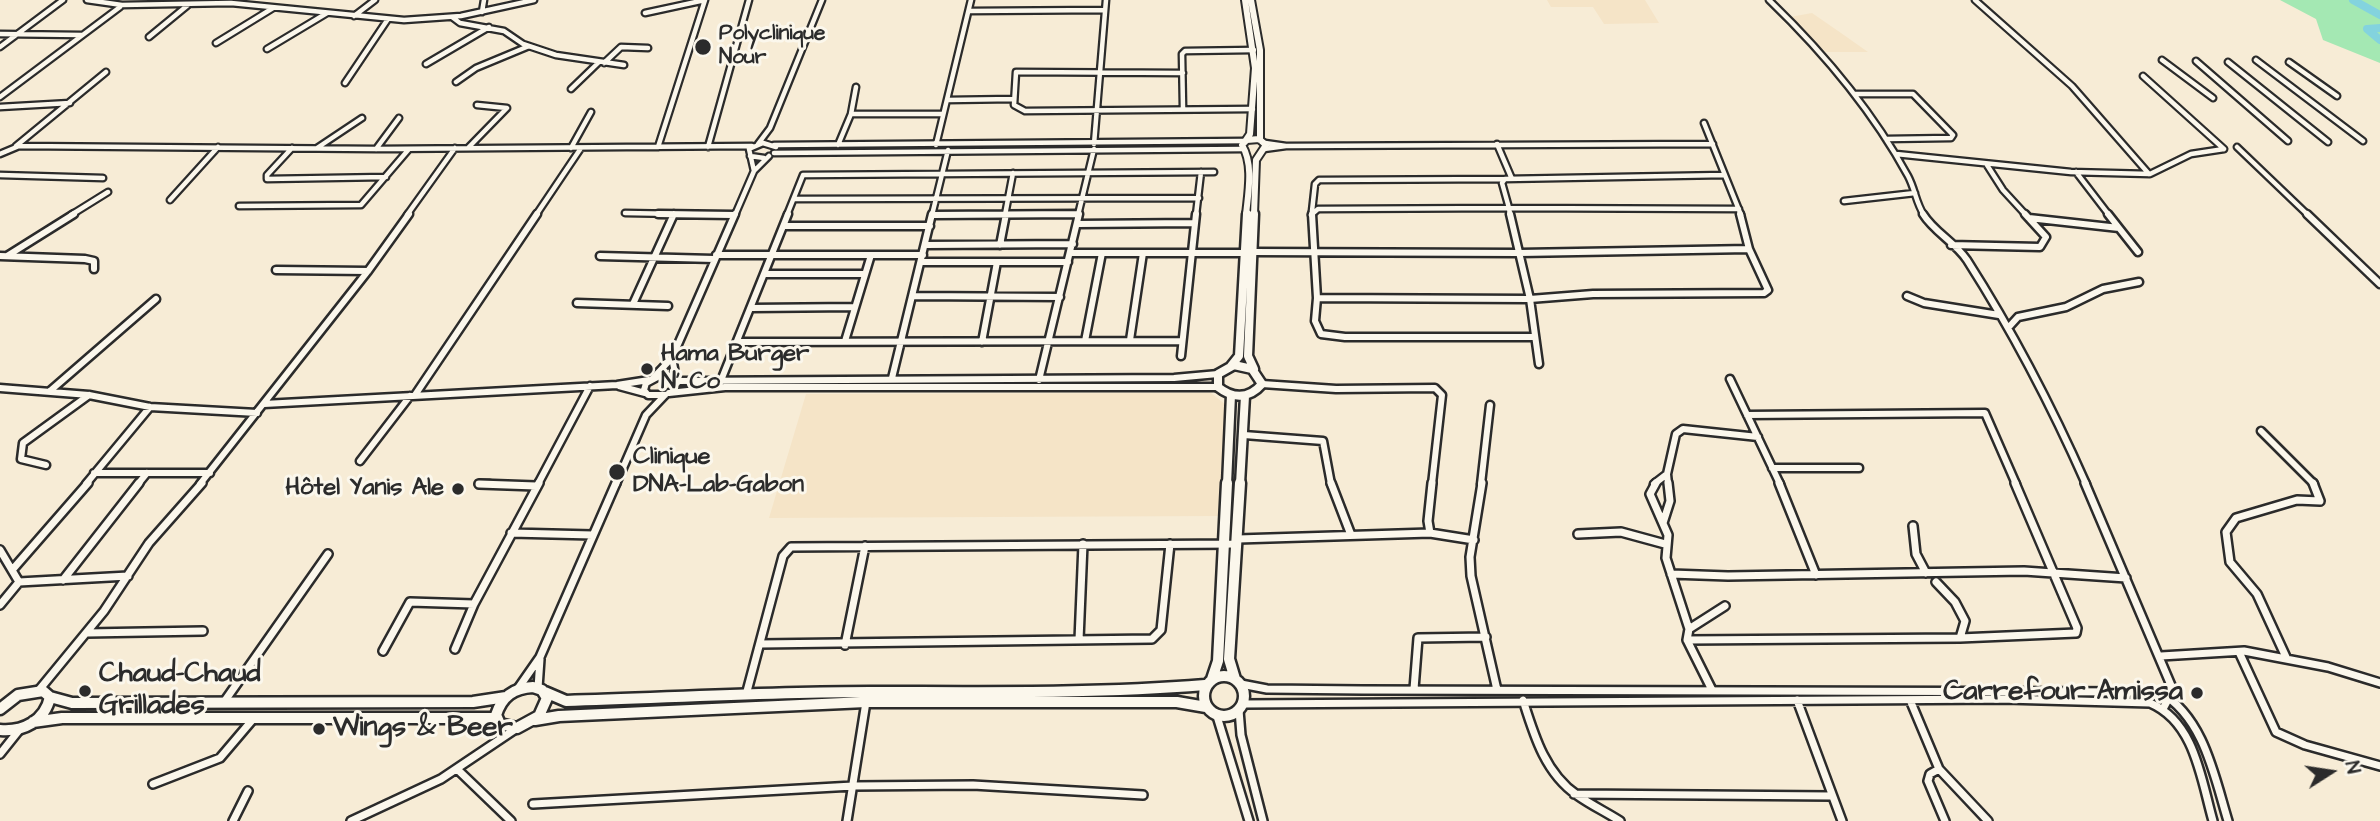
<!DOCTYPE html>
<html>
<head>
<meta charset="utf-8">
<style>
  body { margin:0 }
  #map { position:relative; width:2380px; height:821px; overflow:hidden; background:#f7ecd6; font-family:"Architects Daughter",sans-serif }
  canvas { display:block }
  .north { position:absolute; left:2296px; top:737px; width:70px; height:70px; -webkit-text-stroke:5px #fbf7ec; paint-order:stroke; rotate:78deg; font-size:19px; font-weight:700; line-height:28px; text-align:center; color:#2b2b2b }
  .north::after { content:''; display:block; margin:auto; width:24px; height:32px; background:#2b2b2b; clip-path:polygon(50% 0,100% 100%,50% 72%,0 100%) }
</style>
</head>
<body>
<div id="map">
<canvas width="2380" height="821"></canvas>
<div class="north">N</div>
</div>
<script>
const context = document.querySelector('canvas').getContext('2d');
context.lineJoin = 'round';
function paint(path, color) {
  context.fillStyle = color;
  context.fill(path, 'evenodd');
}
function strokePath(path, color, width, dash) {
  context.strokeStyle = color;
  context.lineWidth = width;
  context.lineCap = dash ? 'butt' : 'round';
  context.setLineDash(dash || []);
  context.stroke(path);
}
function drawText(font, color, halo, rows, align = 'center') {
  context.font = font + ' "Architects Daughter",sans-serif';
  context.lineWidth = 6;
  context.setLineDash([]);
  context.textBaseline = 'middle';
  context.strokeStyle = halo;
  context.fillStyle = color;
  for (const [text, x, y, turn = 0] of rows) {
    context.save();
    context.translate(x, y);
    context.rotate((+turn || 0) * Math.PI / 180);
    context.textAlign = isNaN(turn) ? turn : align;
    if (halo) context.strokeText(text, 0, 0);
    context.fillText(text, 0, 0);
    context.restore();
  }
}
paint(new Path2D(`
  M1547,0h98l14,23 -55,1 -11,-17h-42z
  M1812,13l29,20 27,19h-43l-35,-35z
  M1211,393l15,12 -7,111 -450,2 37,-124z`), '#f5e4c7');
paint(new Path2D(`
  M2280,0h100v63l-57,-23 -7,-21z`), '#a4e8b3');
strokePath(new Path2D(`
  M2353,0l27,15
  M2380,28l-13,1 13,11`), '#83d3de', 8);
const minorFar2 = new Path2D(`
  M87,0l35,5 109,-2 173,17 57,-4 73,-16
  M1769,0c54,52 103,110 139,176 7,13 8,27 16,39
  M1975,0l97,86 77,88
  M969,11l136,-1
  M482,12l2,-12
  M645,13l60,-13
  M354,16l21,-16
  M452,17l8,6 44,8 19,13 33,11 68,10
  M0,34l82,1
  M149,37l39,-32
  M216,43l57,-35
  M0,47l63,-47
  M267,49l60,-36
  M2162,60l51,38
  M2256,60l107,81
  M2196,61l92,80
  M2228,62l100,80
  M2289,62l48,34
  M604,63l17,-16 27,1
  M426,64l63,-37
  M1183,73l-167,-1 -2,33 11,6 228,-2
  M2143,76l81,73
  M456,82l20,-14 53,-22
  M345,83l43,-64
  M571,89l28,-27
  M1855,94h58l40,41 -2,3 -65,1
  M0,97l120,-90
  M947,100l67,-1
  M0,107l70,-4
  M1183,108l-1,-54 3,-3 69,-1
  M851,114l5,-27
  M1704,123l37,92
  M758,144l12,-16 52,-128
  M1094,144l12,-144
  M1497,144l15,35
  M774,145l470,-4
  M838,145l13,-31h92
  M936,145l35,-145
  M16,146l90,-74
  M1286,146l427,-2
  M658,147l47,-147
  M708,147l41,-147
  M2237,147l71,68
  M292,148l-25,27v4l119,-2
  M317,148l45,-30
  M468,148l39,-40 -30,-3
  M571,148l20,-36
  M376,149l23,-31
  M1264,149l22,-3 -21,-3
  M774,153l470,-4
  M0,154l19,-8 357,3 376,-3
  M1896,154l175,18 79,2 41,-20 33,-5
  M750,156l14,2
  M1987,165l16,25 23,25
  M754,171l-5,-22 14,-6 13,4
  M2076,172l33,43
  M0,175l103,3
  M794,199l405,-1
  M170,200l48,-53
  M1844,201l71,-8
  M239,206l122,-1 48,-56
  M1509,208l1,7
  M1509,208l-7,-25 3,-4 220,-4
  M1509,208l230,1
  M1312,211l3,-27 4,-4 186,-1
  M625,213l109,2
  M71,215l37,-23
  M407,215l48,-67
  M536,215l45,-67
  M735,215l19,-44 15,-15
  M787,215l16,-40 411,-3
  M932,215l16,-65
  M933,215l146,-1
  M1005,215l8,-42
  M1078,215l16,-66
  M1196,215l5,-43
  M1311,215l7,-6 191,-1`);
const minorFar1 = new Path2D(`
  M658,214l76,1
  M1312,214l5,84 213,1 -20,-85
  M1923,214c11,18 32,28 44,46 46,72 85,147 119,224
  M2108,214l11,14
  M2307,214l73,70
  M933,215l146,-1
  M2029,218l90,10 19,24
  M1078,224l117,-1
  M784,226h146
  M926,245l147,-1
  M1000,245l6,-31
  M1951,245l89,2 6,-10 -21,-23
  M1253,252l267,1 229,-4 -9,-35
  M1071,253h72l-13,87
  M1143,253h101
  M716,255h207
  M0,256l85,3 9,2v8
  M7,256l67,-42
  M600,256l114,3
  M921,262h147
  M276,270l92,1
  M764,274h101
  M913,296l147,1
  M1907,296l17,7 75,12
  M1317,298l-2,23 6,13 24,3h189
  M577,303l91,3
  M633,304l41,-90
  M751,308l104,-1
  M2008,328l10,-11 48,-10 37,-18 36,-7
  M845,341l26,-86
  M1085,341l17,-88
  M737,342l444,-1
  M982,342l15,-80
  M1181,356l15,-142
  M672,358l5,25
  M1539,364l-9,-65 63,-5 171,-1 4,-3 -19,-41
  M653,378l19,-20 63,-144
  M722,378l66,-164
  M892,378l40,-164
  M1730,379l50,105
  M1039,380l40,-166
  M677,381l497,-3 44,-4
  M1262,384l74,5 99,-1 7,7 -10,89
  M619,386l26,7
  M0,388l89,7 61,12 107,6
  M50,391l106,-92
  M669,393l56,-6h493
  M415,395l122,-181
  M665,395h-17l-4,-5 2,-7 15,-8 14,4
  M264,404l353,-19 32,-5
  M1747,415l238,-2 31,71
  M2261,431l53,53
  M1244,435l79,6 8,43
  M360,461l50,-65
  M46,465l-25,-6 2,-16 66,-48
  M1772,468h87
  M94,473h116
  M1667,474l1,10
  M86,484l64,-77
  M138,484l9,-11
  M200,484l168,-213 41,-57
  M479,484h11
  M538,484l52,-98
  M616,484l30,-69 19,-20
  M1481,484l9,-79
  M1654,484l13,-10 9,-40 7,-5 75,8`);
const minor = new Path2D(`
  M1331,483l20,52
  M1482,483l-12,74 1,19 26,114
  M1656,483l-6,11 18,41 -2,23 23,71 -2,11 25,50
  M1779,483l37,92
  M2085,483l88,207 -9,17
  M479,484l57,2
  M1663,523l7,-22 -2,-18
  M1913,526l3,28 10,19
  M511,533l82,2
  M1430,533l-2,-12 4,-38
  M1578,534l43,-2 44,12
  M1238,539l192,-6 44,7
  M0,550l19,32
  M13,569l75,-86
  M1671,574l57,2 296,-5 102,7
  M63,580l76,-97
  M1936,582l19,20 10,19 -5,17
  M0,605l19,-23 109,-6
  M1689,629l36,-23
  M87,633l116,-2
  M1079,640l4,-96
  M1687,640l273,-2 116,-5 1,-5 -62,-145
  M760,644l392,-5 9,-9 9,-86
  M845,645l20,-99
  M455,649l19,-45
  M383,651l27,-49 64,2 65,-121
  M2239,652l37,80 29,13 75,21
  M2161,656l83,-5 84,16 52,16
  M2286,657l-29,-63 -27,-32 -4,-30 10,-14 61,-18 23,1 -7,-18
  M1241,684l26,5 96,1 797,2c44,26 54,83 68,129
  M538,688l2,-29
  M1414,689l4,-51 68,-1
  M39,690l65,-79 45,-68 53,-60
  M517,690l23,-33 76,-174
  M746,695l37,-139 8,-9 446,-3
  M1523,700c11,35 22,73 54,95 14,10 29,17 43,26
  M1797,700l45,121
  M1910,700l29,69 49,52
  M224,702l104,-148
  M1244,704l761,-5 145,4c45,19 51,76 63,118
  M1239,710l2,25 22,86
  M1216,713l33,108
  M0,754l20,-25
  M457,769l54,52
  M1939,769l-9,5 -2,7 17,40
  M153,784l67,-26 34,-40
  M1574,794l258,2
  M533,804l320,-18 120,-1 170,10
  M233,821l15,-30
  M351,821l90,-42 76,-51
  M847,821l19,-119`);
const majorFar2 = new Path2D(`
  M1245,0l10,68 -5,66 -4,6
  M1251,0l9,50v90
  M1246,215c2,-22 8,-50 -4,-70l5,-5 12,-1 7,6 -10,15 -2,55`);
const majorFar1 = new Path2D(`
  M1254,214l-6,142 6,13
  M1234,365l18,4 10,15c-13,15 -29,15 -44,3v-13z
  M1231,366l8,-10 8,-142
  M1227,484l4,-89
  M1240,484l5,-88`);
const major = new Path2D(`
  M1204 696a20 20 0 1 1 40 0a20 20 0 1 1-40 0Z
  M1212,679l6,-18 9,-178
  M1235,679l-6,-20 11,-176
  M533,687l9,3 5,8 -8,18 -22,12 -17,-4 -4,-9c6,-19 18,-27 37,-28z
  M545,692l21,9c101,-3 203,-9 304,-9 111,0 223,2 335,-7
  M50,697l22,6 401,-1 33,-5
  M0,709l18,-14 25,-4 7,6c-5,24 -27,35 -50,33
  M535,720l24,-4 307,-14h311l29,5
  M33,722l29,-4h434`);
strokePath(minorFar2, '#2b2b2b', 9);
strokePath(minorFar1, '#2b2b2b', 11);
strokePath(minor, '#2b2b2b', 12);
strokePath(majorFar2, '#2b2b2b', 10);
strokePath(majorFar1, '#2b2b2b', 13);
strokePath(major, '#2b2b2b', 15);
strokePath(minorFar2, '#fbf7ec', 4.5);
strokePath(minorFar1, '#fbf7ec', 6);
strokePath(minor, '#fbf7ec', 7);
strokePath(majorFar2, '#fbf7ec', 6);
strokePath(majorFar1, '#fbf7ec', 8);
strokePath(major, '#fbf7ec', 10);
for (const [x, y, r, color] of [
  [703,47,9,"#2b2b2b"],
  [647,369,7,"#2b2b2b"],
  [617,472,9,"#2b2b2b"],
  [458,489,7,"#2b2b2b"],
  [85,691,7,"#2b2b2b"],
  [2197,693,7,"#2b2b2b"],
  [319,729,7,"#2b2b2b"]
]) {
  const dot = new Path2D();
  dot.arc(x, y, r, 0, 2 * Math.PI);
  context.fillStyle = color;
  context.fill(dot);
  strokePath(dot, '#fbf7ec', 2.5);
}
drawText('bold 21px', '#2b2b2b', '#fbf7ec', [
  ["Polyclinique",719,35],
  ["Nour",719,59]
], 'left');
drawText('bold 24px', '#2b2b2b', '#fbf7ec', [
  ["Hama Burger",661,355],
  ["N' Co",661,383],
  ["Clinique",633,458],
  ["DNA-Lab-Gabon",633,486],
  ["Hôtel Yanis Ale",444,489,"right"]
], 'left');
drawText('bold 28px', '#2b2b2b', '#fbf7ec', [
  ["Chaud-Chaud",99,675],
  ["Grillades",99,707],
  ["Carrefour Amissa",2183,693,"right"],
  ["Wings & Beer",333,729]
], 'left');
</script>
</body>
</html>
